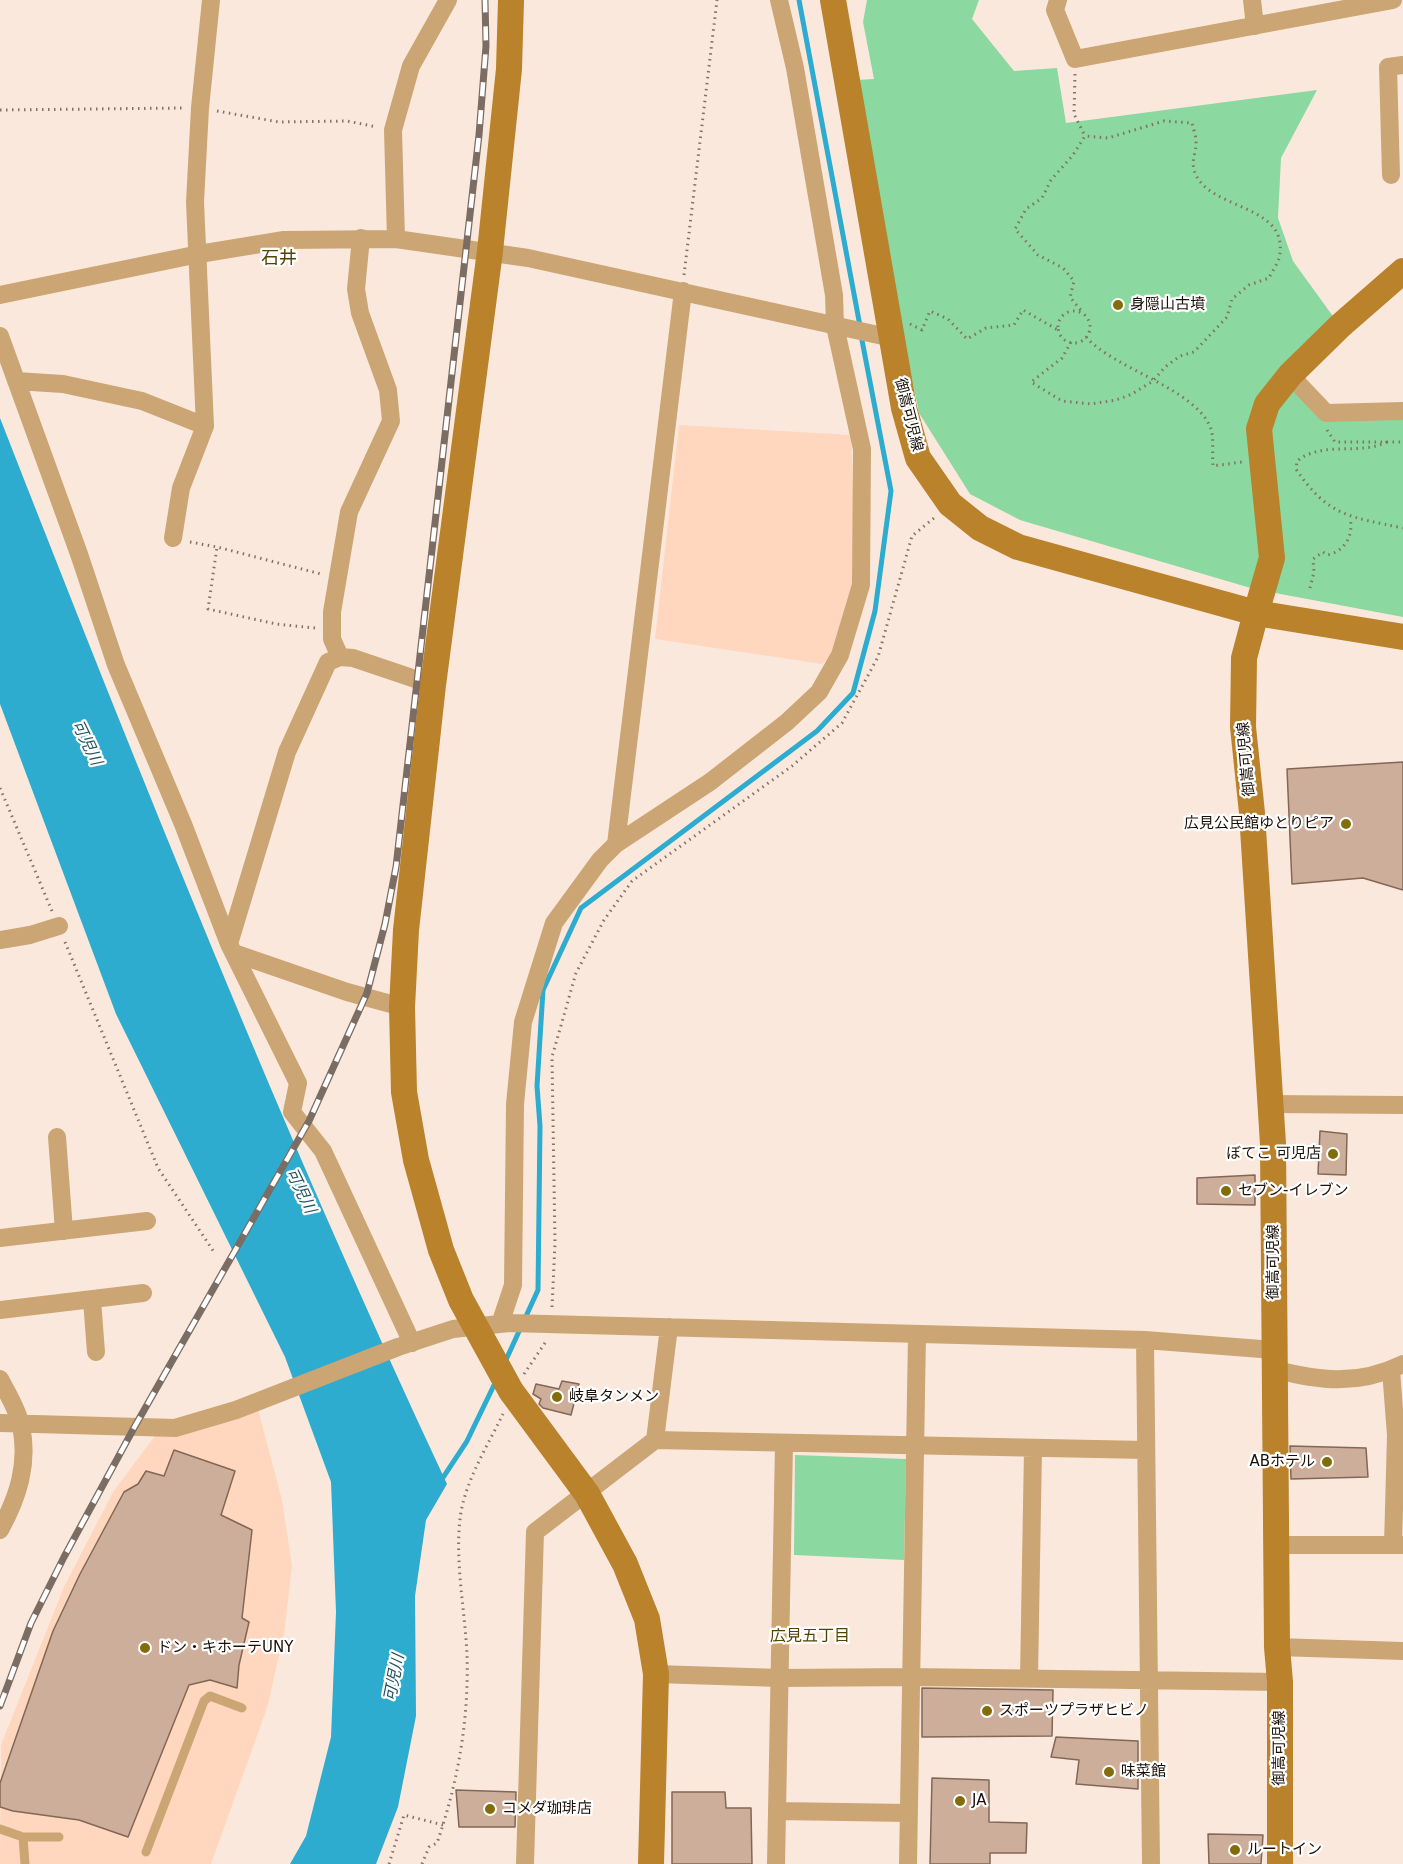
<!DOCTYPE html>
<html>
<head>
<meta charset="utf-8">
<style>
  body { margin:0 }
  canvas { display:block; background:#fbe8dc }
</style>
</head>
<body>
<canvas width="1403" height="1864"></canvas>
<script>
const context = document.querySelector('canvas').getContext('2d');
context.lineJoin = 'round';
function paint(path, color) {
  context.fillStyle = color;
  context.fill(path, 'evenodd');
}
function strokePath(path, color, width, dash) {
  context.strokeStyle = color;
  context.lineWidth = width;
  context.lineCap = dash ? 'butt' : 'round';
  context.setLineDash(dash || []);
  context.stroke(path);
}
function drawText(font, color, halo, rows, align = 'center') {
  context.font = font + ' "DejaVu Sans","Noto Sans JP",sans-serif';
  context.lineWidth = 4.5;
  context.setLineDash([]);
  context.textBaseline = 'middle';
  context.strokeStyle = halo;
  context.fillStyle = color;
  for (const [text, x, y, turn = 0] of rows) {
    context.save();
    context.translate(x, y);
    context.rotate((+turn || 0) * Math.PI / 180);
    context.textAlign = isNaN(turn) ? turn : align;
    if (halo) context.strokeText(text, 0, 0);
    context.fillText(text, 0, 0);
    context.restore();
  }
}
paint(new Path2D(`
  M679,425l172,10 5,134 -12,59 -12,28 -10,8 -167,-25z
  M256,1402l26,98 10,66 -8,68 -17,74 -56,156h-211l1,-119 63,-158 49,-95 47,-63z`), '#fed7be');
paint(new Path2D(`
  M867,0h112l-7,19 42,52 43,-3 9,55 251,-33 -36,68 -3,60 15,43 47,65 -49,49 35,38 77,-2v206l-149,-28 -234,-69 -50,-26 -51,-81 -25,-122 -37,-211 17,-1 -11,-57z
  M795,1455l111,4 -2,101 -110,-5z`), '#8bd8a0');
paint(new Path2D(`
  M0,418c140,358 284,718 447,1066l-21,36 -11,76 1,120 -18,91 -22,57h-86l16,-28 25,-99 5,-125 -5,-130 -46,-125 -169,-343 -116,-310z`), '#2daccf');
strokePath(new Path2D(`
  M799,0l61,326
  M505,1362l33,-72 2,-164 -3,-40 6,-96 38,-82 236,-177 36,-38 22,-82 16,-120 -30,-156
  M440,1482l27,-41 29,-60`), '#2daccf', 5);
const building = new Path2D(`
  M1403,762v128l-40,-12 -71,6 -5,-115z
  M1320,1131l27,3 -1,41 -28,-1z
  M1255,1175v30l-58,-1v-26z
  M562,1381l17,3 -8,31 -28,-7 -4,-4 2,-5 -8,-5 3,-10 23,5z
  M1290,1446l76,2 2,29 -77,2z
  M174,1450l61,21 -14,44 31,15 -10,88 7,4 -10,43 -2,23 -27,-8 -21,5 -61,152 -49,-17 -66,-9 -13,-4v-24l53,-152 27,-57 44,-82 14,-8 8,-13 18,5z
  M922,1688l131,2 -1,46 -130,1z
  M1056,1737l82,4v48l-62,-5 3,-24 -28,-3z
  M932,1778l57,2v42l38,1 -1,30h-36v11h-60z
  M456,1790l60,2 -1,35h-56z
  M672,1792h53l1,16h25l1,56h-80z
  M1208,1834l55,1 -2,29h-52z`);
paint(building, '#ccae9a');
strokePath(building, '#836755', 1.5);
strokePath(new Path2D(`
  M1075,74l-1,40 11,22
  M0,110l183,-2
  M217,111l62,11 68,-1 30,6
  M684,275l33,-275
  M1058 327a16 16 0 1 1 32 0a16 16 0 1 1-32 0Z
  M910,324l12,6 8,-19 18,8 19,20 19,-11 28,-3 9,-15 35,20
  M1086,337c28,32 111,52 125,92 3,10 1,25 2,37l29,-4
  M1071,342l-9,16 -31,24 31,19 29,3 25,-4 16,-6 21,-13 12,-14 15,-11 14,-4 33,-35 5,-18 17,-14 20,-7c3,-7 11,-17 11,-25 6,-49 -70,-43 -85,-80 -5,-12 2,-21 1,-32 0,-6 -3,-13 -4,-18l-28,-2 -56,17 -23,-2 -12,19 -22,25 -9,18 -16,11 -11,20 23,26 25,13 11,13 -4,16 13,16
  M1327,430l8,12h68
  M1387,442c-29,14 -63,-2 -90,19l-1,8c32,48 55,48 107,59
  M190,542l27,5
  M1310,588l4,-16 -1,-13 10,-7 4,3c17,-3 27,-19 23,-37
  M315,628l-39,-4 -68,-15 9,-62 104,27
  M0,788l52,123
  M65,942l93,226 56,84
  M552,1307l3,-64 -3,-186 24,-84 28,-53 28,-39 160,-115 50,-43 36,-66 34,-121 22,-18
  M524,1374l23,-34
  M389,1864l15,-49 39,10
  M422,1864l7,-17 8,-4c21,-61 32,-123 30,-188 -2,-45 -12,-91 -7,-136 4,-36 27,-72 43,-105`), '#807268', 3, [1.5, 4.5]);
strokePath(new Path2D(`
  M0,1829l23,8h36
  M23,1837l2,27
  M146,1852l58,-151 6,-5 32,12`), '#cba674', 9);
strokePath(new Path2D(`
  M1058,0l-3,10 20,49 318,-59
  M1252,0l3,26
  M1391,175l-3,-108 15,-2
  M396,239l-3,-109 18,-64 37,-66
  M0,295l199,-41 85,-14 112,-1 132,19 364,80
  M0,336l79,218 37,111 67,159 46,120 69,139 -6,29 31,39 89,192
  M1290,375l36,38 77,-2
  M16,381l47,3 79,17 63,25
  M173,538l8,-50 24,-62 -10,-224 5,-94 11,-108
  M340,657l-8,-18v-27l17,-100 42,-91 -3,-31 -28,-77 -4,-24 5,-51
  M616,844l67,-553
  M0,940l30,-5 29,-9
  M229,944l58,-192 41,-90 12,-5 13,1 80,27
  M234,953l113,39 55,15
  M1270,1104l133,1
  M57,1137l7,94
  M0,1238l147,-17
  M92,1300l4,52
  M0,1310l143,-17
  M500,1324l13,-39 2,-181 8,-82 31,-99 46,-63 16,-16 94,-62 77,-60 32,-30 21,-37 21,-70 1,-136 -27,-123 -1,-31 -39,-227 -16,-68
  M1145,1340l6,524
  M1273,1369c46,12 85,17 130,-5
  M1391,1370l5,65 -3,110
  M0,1379c7,14 18,31 21,47 8,38 -3,71 -21,104
  M0,1423l175,5 61,-18 162,-63 55,-18 56,-6 636,17 129,10
  M655,1440l14,-113
  M1276,1545h127
  M1277,1647l126,4
  M656,1674l124,4 132,-1 368,5
  M1029,1678l4,-230
  M777,1811l132,2
  M525,1864l10,-332 120,-92 490,10
  M776,1864l8,-420
  M908,1864l9,-529`), '#cba674', 18);
strokePath(new Path2D(`
  M511,0l-2,69 -19,182 -57,434 -27,245 -4,77 2,85 12,68 25,90 20,50 50,91 76,103 38,70 22,55 9,55 -5,190
  M833,0l71,408 14,50 32,46 30,24 38,19 238,66 -12,45 -1,69 9,86 21,331 4,503 3,35v182
  M1403,271l-63,55 -50,49 -23,29 -8,25 13,129 -16,55 147,24`), '#b9822b', 26);
const rail = new Path2D(`
  M0,1706l31,-83 33,-66 71,-131 174,-305 58,-128 18,-69 11,-57 83,-732 7,-89 -1,-46`);
strokePath(rail, '#7b6d63', 7);
strokePath(rail, '#fff', 4.5, [14]);
for (const [x, y, r, color] of [
  [1118,305,6,"#826d0a"],
  [1346,824,6,"#826d0a"],
  [1333,1154,6,"#826d0a"],
  [1226,1191,6,"#826d0a"],
  [557,1397,6,"#826d0a"],
  [1327,1462,6,"#826d0a"],
  [145,1648,6,"#826d0a"],
  [987,1711,6,"#826d0a"],
  [1109,1772,6,"#826d0a"],
  [960,1801,6,"#826d0a"],
  [490,1809,6,"#826d0a"],
  [1235,1850,6,"#826d0a"]
]) {
  const dot = new Path2D();
  dot.arc(x, y, r, 0, 2 * Math.PI);
  context.fillStyle = color;
  context.fill(dot);
  strokePath(dot, '#fff', 2);
}
drawText('15px', '#1a1008', '#fff', [
  ["身隠山古墳",1130,305],
  ["広見公民館ゆとりピア",1334,824,"right"],
  ["ぼてこ 可児店",1321,1154,"right"],
  ["セブン-イレブン",1238,1191],
  ["岐阜タンメン",569,1397],
  ["ABホテル",1315,1462,"right"],
  ["ドン・キホーテUNY",157,1648],
  ["スポーツプラザヒビノ",999,1711],
  ["味菜館",1121,1772],
  ["JA",972,1801],
  ["コメダ珈琲店",502,1809],
  ["ルートイン",1247,1850]
], 'left');
drawText('15px', '#1a1008', '#fff', [
  ["御嵩可児線",908,415,76],
  ["御嵩可児線",1247,759,-95],
  ["御嵩可児線",1274,1262,-90],
  ["御嵩可児線",1280,1748,-90]
]);
drawText('italic 16px', '#1e505f', '#fff', [
  ["可児川",86,743,64],
  ["可児川",300,1191,64],
  ["可児川",395,1678,-79]
]);
drawText('16px', '#524400', '#fff', [
  ["広見五丁目",810,1637]
]);
drawText('18px', '#524400', '#fff', [
  ["石井",279,259]
]);
</script>
</body>
</html>
